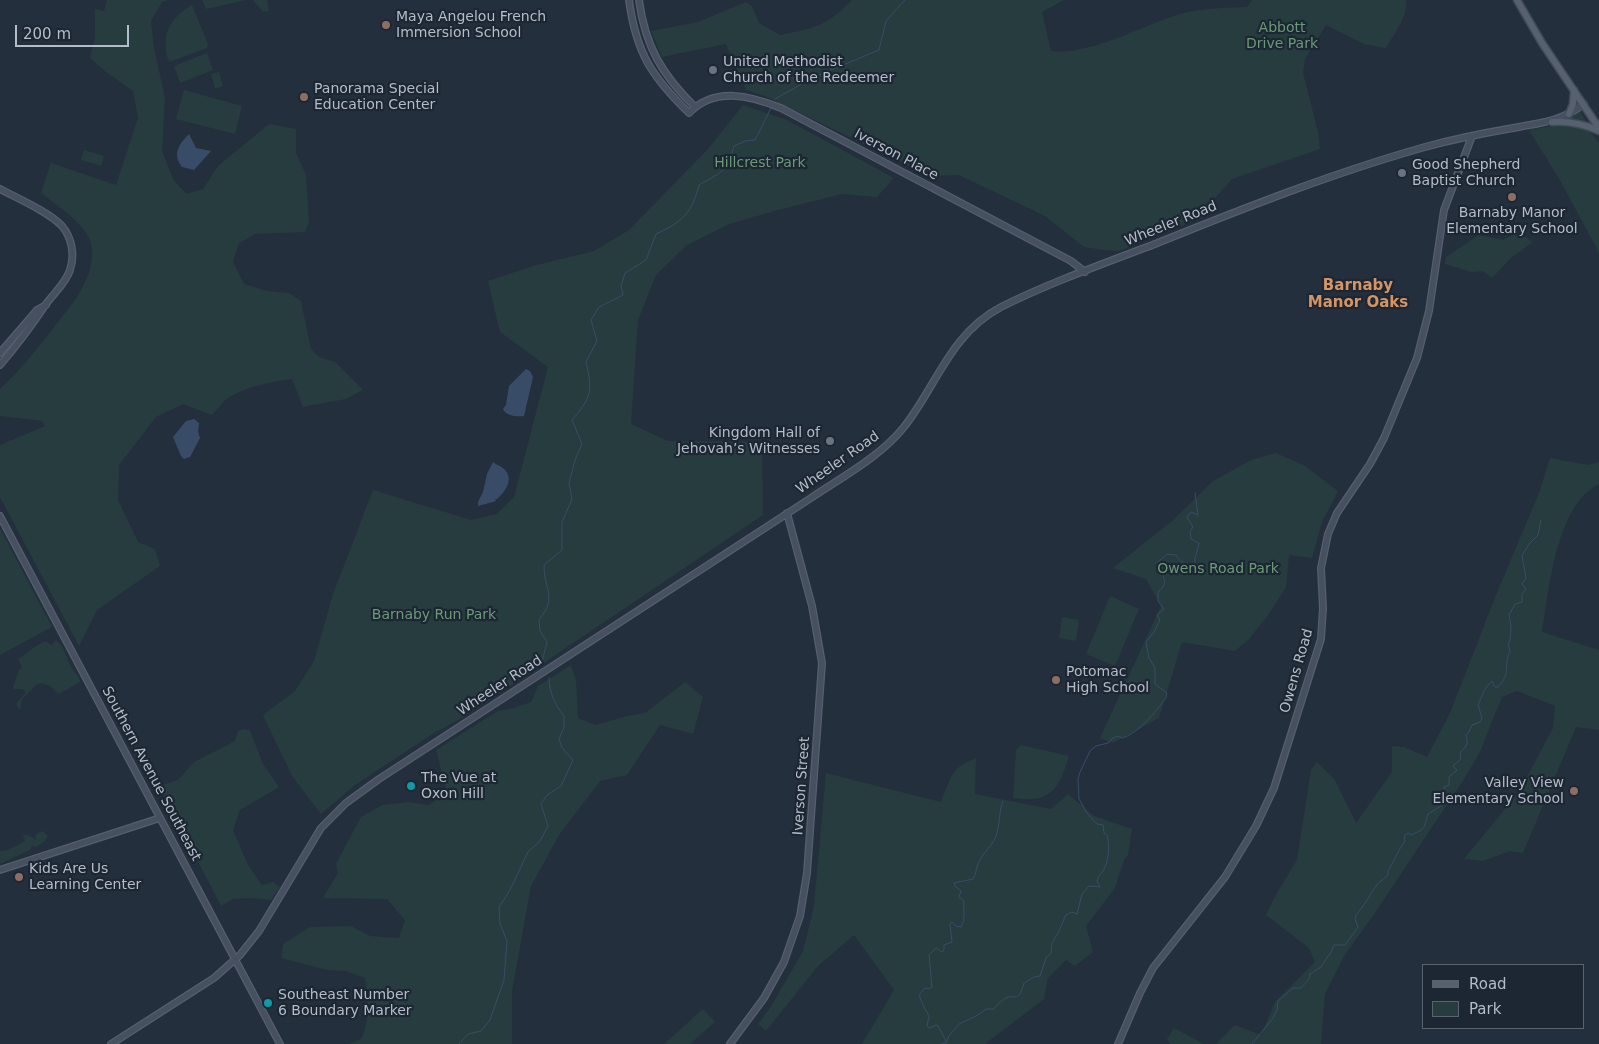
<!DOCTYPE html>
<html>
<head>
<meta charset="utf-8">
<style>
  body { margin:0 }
  #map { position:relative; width:1599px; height:1044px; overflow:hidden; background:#242f3e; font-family:"DejaVu Sans",sans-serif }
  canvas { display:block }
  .legend { position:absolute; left:1422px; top:964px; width:162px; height:65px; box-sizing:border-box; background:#1d2633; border:1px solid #59626f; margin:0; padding:6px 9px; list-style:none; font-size:15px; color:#b4bcc9 }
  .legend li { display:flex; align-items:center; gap:10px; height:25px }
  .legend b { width:25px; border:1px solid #59626f }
  .scale { position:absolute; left:15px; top:25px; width:114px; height:22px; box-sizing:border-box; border:2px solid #b4bcc9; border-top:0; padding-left:6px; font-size:15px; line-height:18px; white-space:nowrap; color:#b4bcc9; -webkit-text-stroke:4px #1d2633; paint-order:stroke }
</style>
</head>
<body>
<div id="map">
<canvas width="1599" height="1044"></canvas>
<ul class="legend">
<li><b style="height:6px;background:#56606e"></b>Road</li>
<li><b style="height:14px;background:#263c3f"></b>Park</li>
</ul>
<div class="scale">200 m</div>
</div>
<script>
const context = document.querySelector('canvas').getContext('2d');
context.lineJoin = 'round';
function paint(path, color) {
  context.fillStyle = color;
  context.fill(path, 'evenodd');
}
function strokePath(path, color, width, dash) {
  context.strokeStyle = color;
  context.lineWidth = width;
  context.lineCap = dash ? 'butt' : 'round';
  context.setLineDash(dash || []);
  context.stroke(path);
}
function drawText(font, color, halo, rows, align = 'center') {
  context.font = font + ' "DejaVu Sans",sans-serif';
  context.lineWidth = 4.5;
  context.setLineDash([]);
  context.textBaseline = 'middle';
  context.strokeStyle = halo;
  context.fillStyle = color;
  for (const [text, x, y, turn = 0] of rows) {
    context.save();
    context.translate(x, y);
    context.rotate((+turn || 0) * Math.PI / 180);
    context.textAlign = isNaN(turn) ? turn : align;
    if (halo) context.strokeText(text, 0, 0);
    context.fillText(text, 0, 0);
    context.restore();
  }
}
paint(new Path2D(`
  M107,0h62l-7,2 -11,19 3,27 11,50 -3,53 12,30 13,13 16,-5 15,-23 51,-42 27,5v24l10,22 3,47 -4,10 -50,2 -16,9 -6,19 11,22 23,7 22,2 12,8 10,48 8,8 16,5 28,28 -17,9 -43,8 -11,-28c-21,3 -45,7 -64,19 -6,4 -11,12 -16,17l-29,-11 -27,13 -37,48 -1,35 20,42 17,7 5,17 -63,44 -18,36 -79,-149v-52l45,-19 -3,-5 -42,-5v-27c22,-20 40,-44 58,-67 9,-12 20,-24 26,-38 7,-12 11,-30 6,-44 -7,-18 -34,-35 -49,-47l10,-30 65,22 22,-67 -5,-27 -27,-19 -16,-14 5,-21v-28l9,2z
  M202,0h44l-40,9z
  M253,0h14l2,11 -6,1z
  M852,0h212l-22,12 9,39c38,4 85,-22 120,-34 25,-9 50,-9 76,-10l5,-7h154c2,16 -12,34 -20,48l-22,-4 -38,-19 -21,34 -2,14 15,59 2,17 -88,30 -23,26 4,8 -94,38 -15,-1 -20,-3 -39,-31 -86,-41 -29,1 -165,-80 -19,-6 -20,-46 -64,13 -11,-26 47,-9 48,-20 6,4 7,17 21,12c35,-7 47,-9 72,-35z
  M192,5l16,39 -1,4 -38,14c-9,-25 0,-44 23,-57z
  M207,53l6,17 -33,13 -6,-17z
  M219,72l4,14 -8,3 -4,-15z
  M184,90l58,16 -7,28 -59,-15z
  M743,105l44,15 107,58 -17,19 -35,-3 -64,16 -49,14 -42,21 -31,30 -18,45 -7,104 37,17 94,1 1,73 -298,201 -34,19 -76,50 -34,29 -29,-38 -29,-61 32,-24 19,-30 19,-67 40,-104 98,30 26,-6 17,-17 34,-130 -48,-35 -12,-51 45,-15 61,-15 35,-21 79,-81z
  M1580,111l7,12 -21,-3v-1z
  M1556,125c19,0 32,0 43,18v110l-38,-71 -32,-52z
  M84,150l20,6 -3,10 -20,-6z
  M1518,232l15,10 -22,16 -19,20 -9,-7 -12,1 -26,-8 1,-7 33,-22 24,5z
  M1276,453l29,13 33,25 -16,31 -10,36 -23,-3 -3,32 -17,27 -20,25 -14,12 -53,-9 -23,76 -46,25 -13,-5 61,-132 -15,-27 -33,-11 59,-47 41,-40 38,-21z
  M1550,458l38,7 11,-3v22c-43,21 -50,106 -57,148l57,18v80l-23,-3 -53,126 -13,-2 -27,10 -19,-2 55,-67 34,-64 2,-22 -38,-15 -15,6 -23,57 -15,25 -89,134 -31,43 -19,38 -4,50h-105l19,-19 26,10 14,-33 40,-40 -6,-14 -43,-33 12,-24 19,-31 14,-90 6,-8 18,18 21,43 36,-51v-26l12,1 23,10 23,-44 46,-118 43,-102z
  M0,528l52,99 -52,28z
  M1110,596l29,13 -24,57 -29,-12z
  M1062,617l17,3 -3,21 -17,-3z
  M56,640c8,5 10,17 14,25 3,7 9,9 10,17l-21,12 -9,-8 -8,-3 -6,2 -14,14 -2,11 -4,-6 10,-12 -3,-3h-9l-1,-1 6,-18 3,-3 -4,-8c10,-6 17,-14 28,-18l5,4z
  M571,665l5,15 2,38 17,7 33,-9 17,-3 40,-31 18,15 -10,37 -33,-9 -33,50 -27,6 -41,54 -28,51 -19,105v53h-163l13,-6c8,-22 7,-36 3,-60l-19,-7 -19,-1 -46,-12 2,-14 27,-17 41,-1 19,10 29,2 6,-18 -18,-21 -64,-1 15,-25 -2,-9 25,-47 21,-12 27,-3 20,3 18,-12 -11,-43 62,-39 16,-3 17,-6 7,-16z
  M244,729l6,2 13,33 16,23 -39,23 -7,20 15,35 14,20 11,-3 7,5 -9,13 -20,-2 -18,1 -12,7 -62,-120 19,-6 16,-18 41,-21 3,-10z
  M1021,745l48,11c-10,33 -18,48 -56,42l3,-48z
  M976,758l-1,36 76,15 17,-15 26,22 38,13 -4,26 -4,5 -9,28 -29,38 7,26 -18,14 -9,-6 -18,18 -4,21 -59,45h-123l32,-54 -40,-55 -36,31 -52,65 -8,-7 12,-16 33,-57 11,-45 12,-133 115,29c10,-24 9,-34 35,-44z
  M43,831l5,5 -4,6 -8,5 -4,-1 -2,4 -30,14v-13l8,-1 17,-9 -2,-7 9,3 4,3 -1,-5z
  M703,1009l12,13 -25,22h-26z
  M1174,1028l30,16h-34l-3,-5z`), '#263c3f');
paint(new Path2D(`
  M189,134l7,14 15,3 -17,19 -12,-3c-10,-13 -3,-23 7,-33z
  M526,369l4,2 3,6 -9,39c-7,1 -18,0 -21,-7l3,-4 3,-19z
  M194,419l5,4 -1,9 2,6 -10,19 -6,2 -3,-3 -8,-19 13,-16z
  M493,462c3,3 6,3 10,6 12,10 3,23 -6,31h-2l1,2 -18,5v-4l5,-10 4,-18z`), '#394c67');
strokePath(new Path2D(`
  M775,99l39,-22 65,-27 7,-29 19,-21
  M542,662l5,-20 -7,-11 -1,-11c19,-24 5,-29 5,-55l18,-15v-28l10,-23 -3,-16 6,-23 7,-16 -10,-24c19,-22 21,-29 14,-58l11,-21 -6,-21 8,-13 24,-12 -2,-9 4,-13 21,-13 10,-26c26,-12 36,-21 43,-49 10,-6 26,-13 30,-23 3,-5 3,-11 5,-16l11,-5 10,-1 16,-32
  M946,1041l-8,-15 -2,-1 -6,3 -3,-2 2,-10 -6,-11 -4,-10 6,-7 4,1 3,-2 -3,-32 7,-7 6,4 2,-2v-5l8,-3 -2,-18 2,-2 4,4 5,1c5,-8 2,-17 3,-26l-5,-4 2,-6 -6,-5 -1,-3 19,-4c3,-5 3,-10 5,-15 4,-11 16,-19 19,-31 3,-11 2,-22 6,-32
  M459,1044l9,-10 13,-3 9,-11 14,-40 3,-39 -7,-17 -1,-17 11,-17 18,-38 12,-11 8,-15 -7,-22 6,-9 14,-9 12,-26 -11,-12 -3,-9 5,-12v-11c-9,-11 -15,-24 -15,-38
  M942,1044l4,-1 3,-7 10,-12 19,-9 8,-6h7c4,-3 6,-7 10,-9 11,-9 15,6 21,-17l10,-6 6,-1 6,-18 5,-5 1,-10 7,-12 5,-12 2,-4 6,-3 5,2 5,-20 7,-8 11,1 -3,-6c1,-5 3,-6 6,-10 6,-10 7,-26 4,-36l-3,-2 -1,-8 -6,-1 -10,-11 -8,-14 -1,-20 2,-7 10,-21 6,-5 12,-3 5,-5 5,-2 5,2c18,-7 31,-25 43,-40l1,-5 -12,-9v-16l-6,-10 -3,-16 8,-10 6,-12 -3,-5 7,-6 -6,-8v-9c13,-10 3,-18 -1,-29l10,-9 9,1c4,7 10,10 19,9 -1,-8 3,-13 4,-21l-8,-4 -1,-7 3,-5 -6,-10 4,-5 7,3 -3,-22
  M1252,1044l21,-26 4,-8 1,-9 15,-13h8l8,-9 1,-5 11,-7 7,-11 2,-2 4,-9h11l13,-18 -3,-8 1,-4c8,-9 14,-20 20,-29 3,-5 9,-7 12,-11v-4c6,-9 10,-21 17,-30l-1,-3 1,-3 4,-2 2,2c16,-7 12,-6 17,-21l16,-10v-17l5,-2v-8l8,-7 -4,-4 8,-7 -1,-6c6,-7 9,-8 6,-18l3,-3 3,-7 8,-3 2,-4 -4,-13c4,-9 6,-17 14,-24l3,6h3c14,-14 5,-24 12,-36l-2,-7 2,-3 1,-14 -2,-12 6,-11 7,-2v-8l4,-5 -4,-5 4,-6 -4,-22 7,-12 9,-9 3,-15`), '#394c67', 1);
const secondary = new Path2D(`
  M629,0c7,53 23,77 60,113 26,-27 62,-17 92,-5l290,153 14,11
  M639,0c6,46 23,75 56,107
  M0,189c17,9 49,23 62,37 10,12 13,29 8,44 -4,13 -16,23 -24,34 -14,21 -29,41 -46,61
  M0,353l37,-43 9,-5
  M0,516l280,528
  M0,870l160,-52
  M111,1044l103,-66 26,-23 19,-24 62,-103 25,-25 33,-24 432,-281c31,-21 69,-41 93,-71 33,-42 46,-93 97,-120 48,-24 104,-44 154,-63 89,-36 178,-71 270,-97 29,-8 59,-14 88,-19 29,-6 45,-5 71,-24
  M730,1044l34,-46 20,-36 16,-46 7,-43 15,-210 -10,-57 -25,-93
  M1118,1044l22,-51 13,-25 72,-91 31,-51 18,-38 47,-149 2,-31 -2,-40 7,-34 9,-21 33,-49 14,-26 33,-80 12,-47 15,-101 28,-74`);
const primary = new Path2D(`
  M1517,0l25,43 57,85
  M1569,114l4,-10 1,-14
  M1552,122c17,-1 32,2 47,9`);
strokePath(secondary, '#565f6c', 8);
strokePath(primary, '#414a57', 9);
strokePath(secondary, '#465061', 5.5);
strokePath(primary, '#56606e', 6);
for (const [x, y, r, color] of [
  [386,25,5,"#8d6e63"],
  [713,70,5,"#6b7280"],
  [304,97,5,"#8d6e63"],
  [1402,173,5,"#6b7280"],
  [1512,197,5,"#8d6e63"],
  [830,441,5,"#6b7280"],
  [1056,680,5,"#8d6e63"],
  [411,786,5,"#0f9aa8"],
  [1574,791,5,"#8d6e63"],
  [19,877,5,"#8d6e63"],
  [268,1003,5,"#0f9aa8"]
]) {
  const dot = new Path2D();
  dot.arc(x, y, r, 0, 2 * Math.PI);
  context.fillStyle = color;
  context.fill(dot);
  strokePath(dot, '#1d2633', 2);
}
drawText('14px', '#b4bcc9', '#1d2633', [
  ["Maya Angelou French",396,17],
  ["Immersion School",396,33],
  ["United Methodist",723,62],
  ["Church of the Redeemer",723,78],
  ["Panorama Special",314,89],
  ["Education Center",314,105],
  ["Good Shepherd",1412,165],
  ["Baptist Church",1412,181],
  ["Barnaby Manor",1512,213,"center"],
  ["Elementary School",1512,229,"center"],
  ["Kingdom Hall of",820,433,"right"],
  ["Jehovah’s Witnesses",820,449,"right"],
  ["Potomac",1066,672],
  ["High School",1066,688],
  ["The Vue at",421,778],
  ["Oxon Hill",421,794],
  ["Valley View",1564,783,"right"],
  ["Elementary School",1564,799,"right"],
  ["Kids Are Us",29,869],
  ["Learning Center",29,885],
  ["Southeast Number",278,995],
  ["6 Boundary Marker",278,1011]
], 'left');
drawText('14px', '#6b9a76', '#1d2633', [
  ["Abbott",1282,28],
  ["Drive Park",1282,44],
  ["Hillcrest Park",760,163],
  ["Owens Road Park",1218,569],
  ["Barnaby Run Park",434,615]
]);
drawText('14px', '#b4bcc9', '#1d2633', [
  ["Iverson Place",896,155,28],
  ["Wheeler Road",1171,224,-22],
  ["Wheeler Road",838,463,-35],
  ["Owens Road",1297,671,-74],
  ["Wheeler Road",500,686,-33],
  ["Southern Avenue Southeast",151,774,62],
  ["Iverson Street",802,786,-86]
]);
drawText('bold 15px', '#d59563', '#1d2633', [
  ["Barnaby",1358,286],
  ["Manor Oaks",1358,303]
]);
</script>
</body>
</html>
